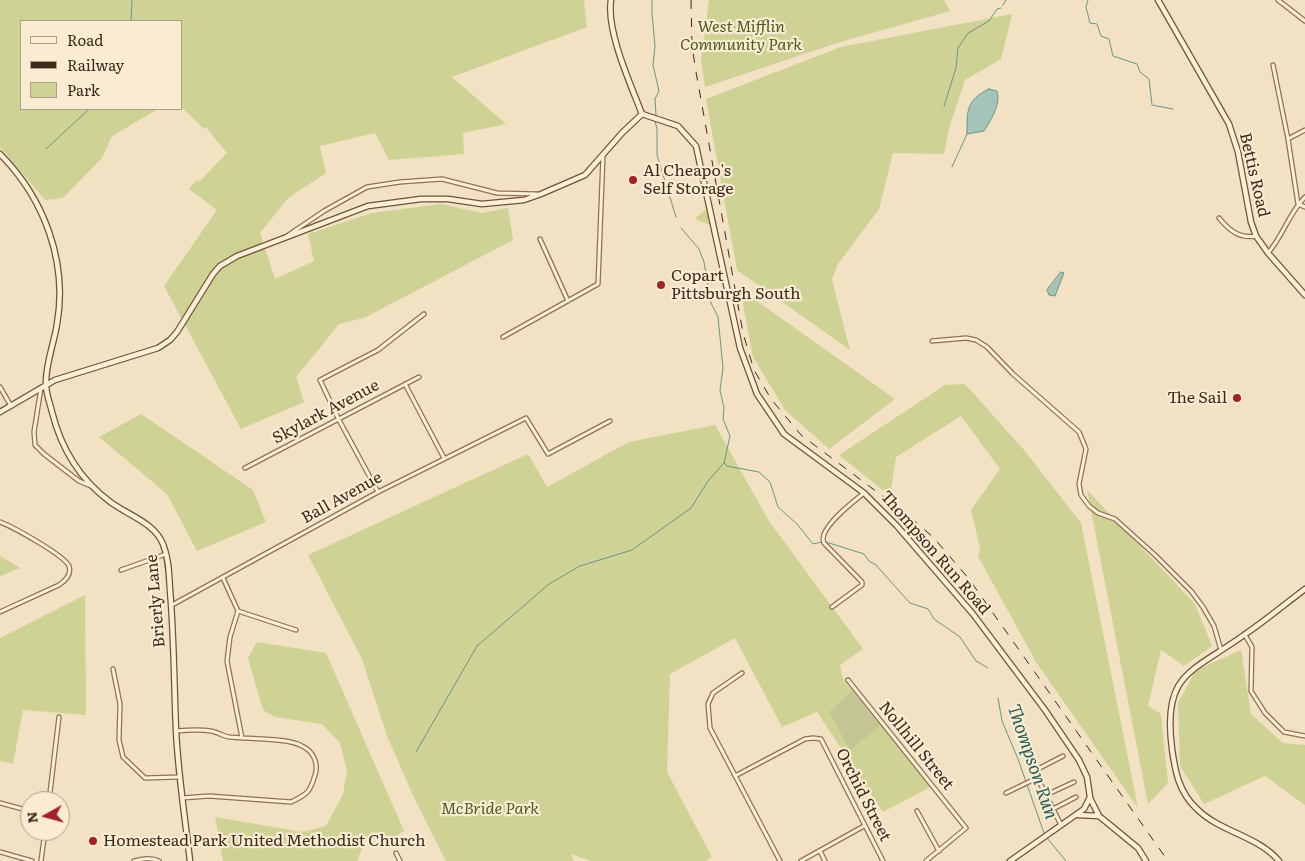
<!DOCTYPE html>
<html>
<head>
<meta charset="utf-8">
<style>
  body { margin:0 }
  #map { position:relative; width:1305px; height:861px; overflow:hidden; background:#f2e1c2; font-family:Literata,serif }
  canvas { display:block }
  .legend { position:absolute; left:20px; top:20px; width:162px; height:90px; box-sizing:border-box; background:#f9ecd2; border:1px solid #ae9e8a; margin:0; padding:6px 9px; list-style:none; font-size:15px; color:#3d2a1d }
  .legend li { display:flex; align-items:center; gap:10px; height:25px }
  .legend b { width:25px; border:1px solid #ae9e8a }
  .north { position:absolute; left:20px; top:791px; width:50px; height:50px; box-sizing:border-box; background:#f9ecd2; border:1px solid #ae9e8a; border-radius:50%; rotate:263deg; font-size:14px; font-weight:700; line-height:20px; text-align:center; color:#3d2a1d }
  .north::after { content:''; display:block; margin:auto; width:18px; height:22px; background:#a32129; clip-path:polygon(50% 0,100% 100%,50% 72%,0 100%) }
</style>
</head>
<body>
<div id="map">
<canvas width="1305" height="861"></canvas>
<ul class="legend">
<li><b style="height:6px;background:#fcefd6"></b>Road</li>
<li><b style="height:6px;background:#3d2a1d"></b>Railway</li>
<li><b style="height:14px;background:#ced295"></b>Park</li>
</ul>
<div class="north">N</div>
</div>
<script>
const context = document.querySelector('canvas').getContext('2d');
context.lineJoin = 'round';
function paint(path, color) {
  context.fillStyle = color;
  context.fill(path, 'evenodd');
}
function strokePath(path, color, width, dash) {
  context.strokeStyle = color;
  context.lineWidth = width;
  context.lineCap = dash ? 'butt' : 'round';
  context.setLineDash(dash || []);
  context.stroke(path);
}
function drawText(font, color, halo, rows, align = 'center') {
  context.font = font + ' Literata,serif';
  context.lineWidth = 4.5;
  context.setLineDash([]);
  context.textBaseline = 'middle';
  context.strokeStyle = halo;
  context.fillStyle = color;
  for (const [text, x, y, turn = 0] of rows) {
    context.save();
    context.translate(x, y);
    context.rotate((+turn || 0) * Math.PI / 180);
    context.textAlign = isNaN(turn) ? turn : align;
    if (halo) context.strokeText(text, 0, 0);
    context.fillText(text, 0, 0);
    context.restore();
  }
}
paint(new Path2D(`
  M0,0h584l3,27 -135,50 54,47 -43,9 1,21 -75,6 -14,-27 -55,13 6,27 -38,25 -28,35 15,46 39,-18 -6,-27 64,-21 69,-9 41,9 26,-5 5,32 -149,78 -25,6 -43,53 8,25 -63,27 -77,-143 53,-76 -28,-21 8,-9 2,2 28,-29 -21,-26 -2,2 -23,-22v-86h-160v88h137l-46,27 -10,22 -39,40 -18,2 -45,-53z
  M709,0h235l6,11 -113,32 -132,44 -4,-26z
  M1012,14l-11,45 -36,21 -16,48 -5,26 -51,-1 -14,56 -41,55 -6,16 18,70 -113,-80 -31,-171 135,-52z
  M706,210l2,1 4,12 -2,2 -13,-5 -1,-3z
  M740,289l155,110 -66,50 -44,-39 -32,-53z
  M965,384l59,66 57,73 57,285 -102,-146 -58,-106 2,-8 -9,-38 29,-41 -39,-53 -65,41 -6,39 -51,-41 106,-70z
  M141,414l112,76 13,32 -69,29 -30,-57 -68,-57z
  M715,425l54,96 94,128 -23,16 3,14 89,107 -49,26 -66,-100 -35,15 -47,-89 -65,36 -3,98 45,85 -7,4h-114l-20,-7 3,7h-128l-35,-70 -24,-55 -25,-77 -54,-104 220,-101 19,33 82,-45z
  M1087,490l108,114 17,42 -28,20 -23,-16 -13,56 13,8 7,69 -20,21z
  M0,556l20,12 -20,8z
  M85,595l1,120 -63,-5 -10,54 -13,-3v-123z
  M257,642l69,11 78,178 -16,10 -21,-3 -10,23h-134l-8,-44 87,15 24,-6 17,-32 4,-23 -7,-28 -18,-19 -47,-7 -12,-7 -15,-52z
  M1241,650l10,64 32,29 22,2v60l-40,-29 -61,28 -24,-38 -2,-63 18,-33z`), '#ced295');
paint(new Path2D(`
  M852,691l28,35 -30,24 -21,-38z`), '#c3c694');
const water = new Path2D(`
  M989,89l8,2c4,13 -6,29 -13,40l-17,3c0,-23 -1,-34 22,-45z
  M1061,272l3,1 -9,23 -6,-1 -2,-5z`);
paint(water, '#a5c4b9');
strokePath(water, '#6a9487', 1);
strokePath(new Path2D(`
  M652,0v13l3,33 -2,19 6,26 -4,8 1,16
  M1088,0l-2,7 4,16 7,1 4,12 8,3 4,17 24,8 3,8 9,7 3,26 21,4
  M1003,5l3,-5
  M131,21l1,-21
  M944,106l12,-38 2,-20 10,-15 21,-12 8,-12 4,-1
  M655,121l2,8v26l19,62
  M46,149l43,-40
  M952,167l15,-33
  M681,228l18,21 5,13 7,41 7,14 5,51 -3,22 4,18 -1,11 7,17 -6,27 3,3 32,6 11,10 8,25 19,17 16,20 9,-2
  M826,542l38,12 5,7 7,4 34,38 18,6 6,10 26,18 16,24 12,7
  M998,698l4,23 16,38 26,74
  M416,752l61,-106 72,-62 31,-18 52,-16 59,-42 17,-27 16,-18
  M1047,838l19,23`), '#6a9487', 1);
const street = new Path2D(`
  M1278,0l27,21
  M1273,65l15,74 10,65 7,3
  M1288,139l17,-9
  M1219,218c10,12 20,21 37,18
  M287,236l37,-25 43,-24 33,-5 42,-3 55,14 40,1
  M540,239l28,62
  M1268,253c15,-17 21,-40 37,-56
  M503,337l95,-53 5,-128
  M932,341l34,-3 10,2 11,7 26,27 66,58 7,17 -7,35 2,11 8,11 9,7 17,6 40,36 36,36 12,16 11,19 7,24
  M405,384l39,74
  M0,387l11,19
  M41,388l-7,44 1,13 9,9 35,27 12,5
  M245,468l174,-91
  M378,492l-39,-72 -19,-40 58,-30 46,-36
  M0,522c13,5 64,33 69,44 3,9 -4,15 -10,19l-59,27
  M121,570l45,-16
  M223,578l15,33 -8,26 -3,24 15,77
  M172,605l206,-113 148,-74 22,36 62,-33
  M832,607l30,-22v-3l-38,-39c-7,-14 29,-41 40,-50
  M238,611l58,19
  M1245,635l7,12 -1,44 14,22 19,19 21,4
  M113,669l7,35 -1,36 4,17 22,21 34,-1
  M742,673l-29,20 -5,11 2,24 70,133
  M848,680l118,148 -40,33
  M176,731c11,-1 23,-2 35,0 6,1 12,5 18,6 17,2 60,1 73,9 11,5 17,17 13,29 -5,17 -7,19 -24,27l-82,-6 -27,2
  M735,776l70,-37 8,-1 8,1 62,122
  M1006,793l31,-15
  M1046,795l28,-13
  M49,801l10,-84
  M0,803l30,8
  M1053,809l23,-12
  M917,811l22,40
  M1061,825l-27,-54 29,-15
  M820,851l5,10
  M0,852l32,9
  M396,853l4,8
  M41,861l4,-30
  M134,861c8,-2 17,-4 25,0
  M801,861l63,-35`);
const secondary = new Path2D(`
  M611,0c-5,31 20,85 31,114
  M1158,0l71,124 9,28 13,70 5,14 12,17 37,42
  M642,114l36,12 18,20 44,202 17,46 27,40 80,59 33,33 76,88 72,96 34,50 8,17 3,20 -6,12 -74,52
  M0,154c44,44 68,108 57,170 -3,20 -12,41 -11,61 0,9 4,18 6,27 9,36 28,67 57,89 18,14 45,21 54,43 6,15 6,31 7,46 4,46 4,93 6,140 2,44 9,87 14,131
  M0,412l55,-32 103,-32 12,-8 7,-8 36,-58 7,-8 17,-10 131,-50 53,-7h27l34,5 42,-4 17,-6 44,-19 37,-42 20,-19
  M1090,798l9,18
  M1078,815l21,1 39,32 8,13
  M1279,861c-22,-26 -60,-29 -83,-53 -17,-16 -21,-37 -24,-59 -10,-76 19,-76 72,-114 21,-14 41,-31 61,-46`);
strokePath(street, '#8e7157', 5.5);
strokePath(secondary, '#70523a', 7);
strokePath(street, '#fcefd6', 3);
strokePath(secondary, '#fcefd6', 4.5);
strokePath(new Path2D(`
  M691,0l1,46 4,26 47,261 11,37 17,29 30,36 104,78 28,24 36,42 199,282`), '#3d2a1d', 1, [9, 9]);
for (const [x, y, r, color] of [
  [633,180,5,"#a32129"],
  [661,285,5,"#a32129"],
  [1237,398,5,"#a32129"],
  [93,841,5,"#a32129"]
]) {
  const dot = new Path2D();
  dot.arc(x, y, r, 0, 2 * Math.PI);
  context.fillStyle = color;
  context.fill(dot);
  strokePath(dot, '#f9ecd2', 2);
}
drawText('italic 16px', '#505b21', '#f9ecd2', [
  ["West Mifflin",741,27],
  ["Community Park",741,45],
  ["McBride Park",490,809]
]);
drawText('16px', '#3d2a1d', '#f9ecd2', [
  ["Al Cheapo's",643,171],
  ["Self Storage",643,189],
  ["Copart",671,276],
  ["Pittsburgh South",671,294],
  ["The Sail",1227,398,"right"],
  ["Homestead Park United Methodist Church",103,841]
], 'left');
drawText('16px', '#3d2a1d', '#f9ecd2', [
  ["Bettis Road",1254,175,77],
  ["Skylark Avenue",326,412,-28],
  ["Ball Avenue",342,498,-29],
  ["Thompson Run Road",935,553,49],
  ["Brierly Lane",156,601,-95],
  ["Nollhill Street",916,746,51],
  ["Orchid Street",863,795,63]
]);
drawText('italic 18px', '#2a5e58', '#f9ecd2', [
  ["Thompson Run",1032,762,71]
]);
</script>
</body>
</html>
